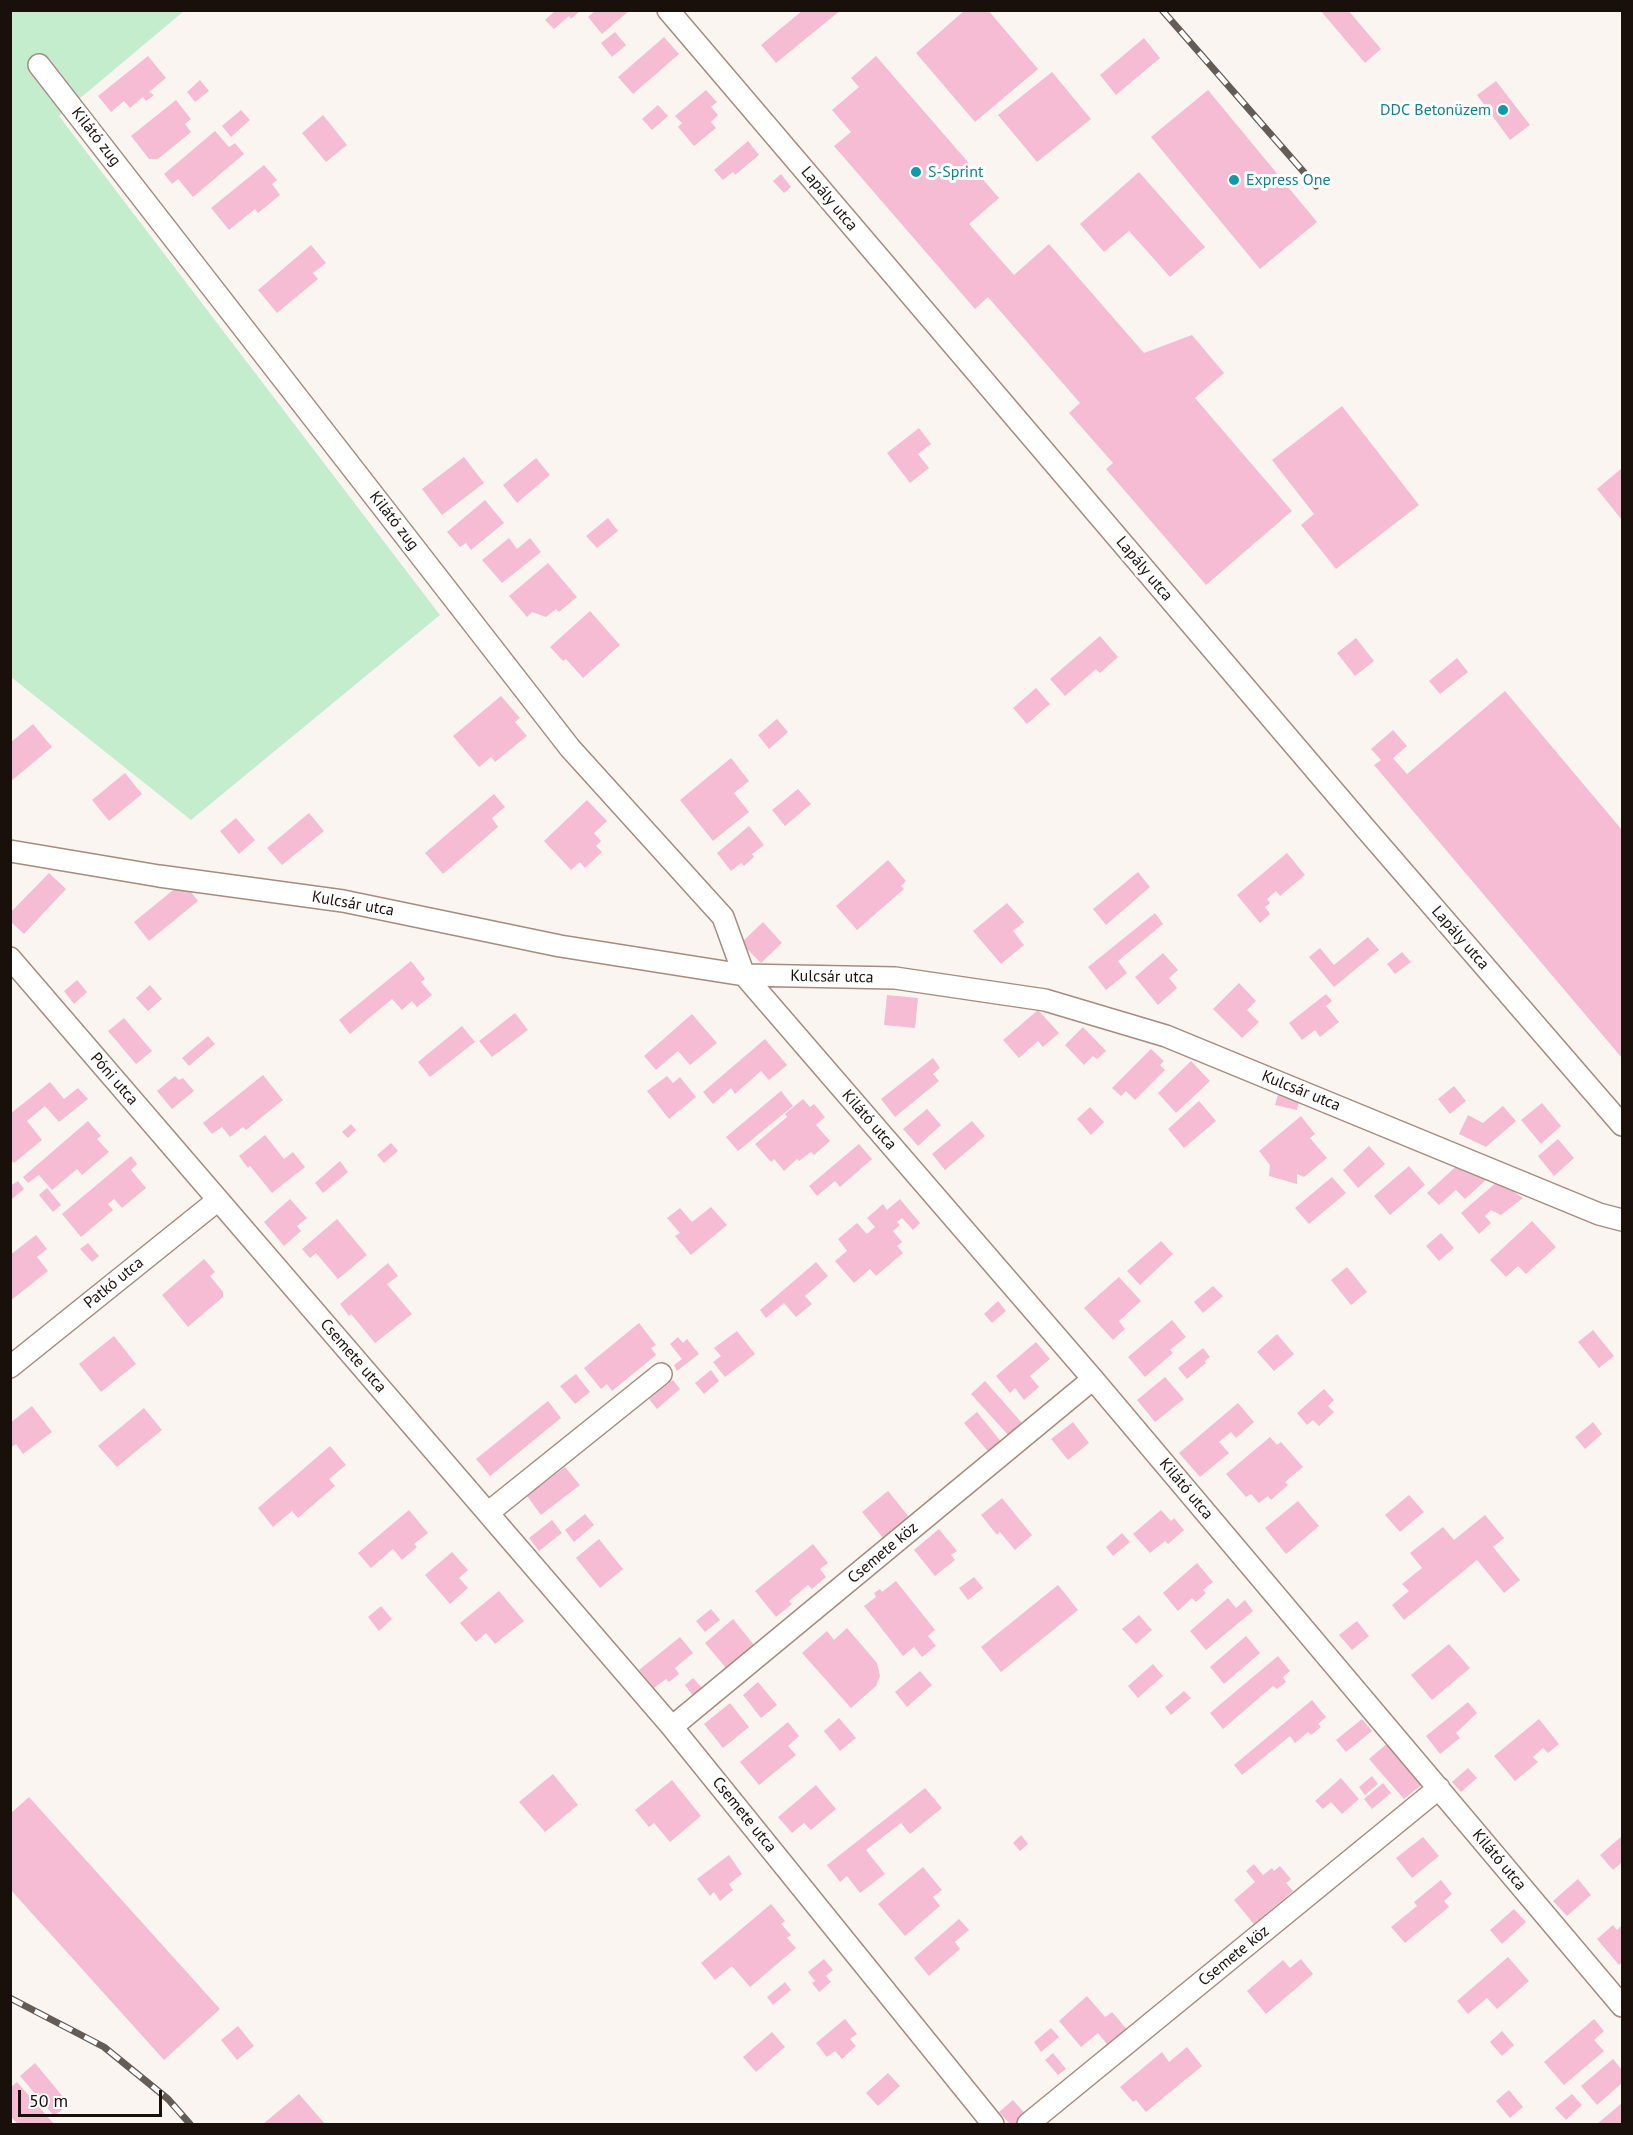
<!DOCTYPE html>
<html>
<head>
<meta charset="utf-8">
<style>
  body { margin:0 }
  #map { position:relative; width:1633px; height:2135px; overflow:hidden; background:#fbf5f2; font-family:"PT Sans",sans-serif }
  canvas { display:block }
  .frame { position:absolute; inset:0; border:12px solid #1a100b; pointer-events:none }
  .scale { position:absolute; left:18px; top:2090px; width:144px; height:27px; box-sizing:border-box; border:3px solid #1a100b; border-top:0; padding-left:8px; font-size:18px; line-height:21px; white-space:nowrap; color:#1a100b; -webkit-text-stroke:4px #fff; paint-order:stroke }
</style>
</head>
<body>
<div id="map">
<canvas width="1633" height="2135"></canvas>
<div class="frame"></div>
<div class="scale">50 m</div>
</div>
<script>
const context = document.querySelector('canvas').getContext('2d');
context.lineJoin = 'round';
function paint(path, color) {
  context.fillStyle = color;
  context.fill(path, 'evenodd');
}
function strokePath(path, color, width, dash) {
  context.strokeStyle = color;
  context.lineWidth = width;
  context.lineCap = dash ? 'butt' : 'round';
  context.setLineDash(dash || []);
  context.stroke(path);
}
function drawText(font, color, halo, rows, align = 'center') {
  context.font = font + ' "PT Sans",sans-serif';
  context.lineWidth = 6;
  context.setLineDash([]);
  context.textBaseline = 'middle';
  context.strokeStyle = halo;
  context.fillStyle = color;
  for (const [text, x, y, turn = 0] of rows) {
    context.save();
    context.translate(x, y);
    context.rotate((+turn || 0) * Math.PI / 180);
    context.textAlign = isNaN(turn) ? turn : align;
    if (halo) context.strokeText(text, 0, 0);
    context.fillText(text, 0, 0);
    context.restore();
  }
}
paint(new Path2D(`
  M10,11h174l-125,105 381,499 -249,205 -180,-143z`), '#c4edce');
paint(new Path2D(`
  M556,10h25l-10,9 -2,-3 -15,13 -9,-9z
  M596,10h34l-28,24 -14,-17z
  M803,10h38l-65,53 -15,-18z
  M965,10h23l50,59 -63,53 -59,-69z
  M1320,10h28l33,39 -16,14z
  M615,32l11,13 -14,12 -11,-14z
  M664,37l15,17 -46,40 -15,-17z
  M1144,38l16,20 -44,37 -16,-20z
  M148,56l18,22 -17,14 5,3 -8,6 -3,-4 -13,11 -6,-7 -13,11 -13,-16z
  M876,56l123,142 -30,26 45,51 35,-31 95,109 48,-18 32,38 -29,25 97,113 -86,74 -100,-116 7,-6 -44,-50 11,-10 -92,-106 -13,12 -141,-163 17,-14 -19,-22 27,-23 -8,-9z
  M1052,72l39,47 -54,43 -39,-47z
  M200,80l9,11 -14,11 -8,-10z
  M1496,81l34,44 -20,15 -33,-45z
  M706,90l11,12 -6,5 7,8 -7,7 5,6 -22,18 -16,-19 4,-4 -7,-7z
  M1208,90l109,132 -57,47 -109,-132z
  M176,100l15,19 -6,5 6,8 -33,27h-9l-18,-23z
  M658,105l10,11 -16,14 -10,-11z
  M241,110l9,10 -19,17 -9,-11z
  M323,115l24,30 -21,17 -24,-29z
  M215,131l14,16 6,-4 9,11 -51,43 -15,-18 -6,5 -8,-10z
  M748,141l11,14 -24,20 -2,-3 -10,8 -9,-10z
  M264,165l13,15 -5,4 8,11 -22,18 -3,-4 -26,21 -18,-22z
  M1139,172l66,75 -35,30 -41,-46 -25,21 -24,-28z
  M781,174l10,13 -7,6 -11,-12z
  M311,245l15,18 -13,10 5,6 -41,34 -19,-23z
  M1342,406l77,99 -83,64 -35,-44 13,-11 -42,-54z
  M919,428l12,16 -13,10 11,14 -19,15 -23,-30z
  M464,457l20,26 -42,32 -20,-26z
  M536,458l14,17 -33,28 -14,-18z
  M1622,468v52l-25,-31z
  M485,500l19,23 -33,27 -5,-7 -6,4 -13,-15z
  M608,518l10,13 -21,17 -11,-12z
  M509,538l8,11 13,-11 11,14 -39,31 -20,-23z
  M548,563l29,34 -18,15 -3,-3 -10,8 -14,-5 -5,5 -18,-21z
  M590,611l30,34 -37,33 -17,-19 -3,2 -13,-14z
  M1100,636l18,21 -18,16 -4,-4 -31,27 -15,-17z
  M1356,638l18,23 -19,15 -18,-23z
  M1457,658l11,14 -28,22 -11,-13z
  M1036,688l14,16 -23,20 -14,-16z
  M1505,691l117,139v228l-248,-293 7,-5 -10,-11 22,-19 14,16 -14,12 14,16z
  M501,696l19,22 -5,4 12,14 -32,26 -4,-5 -12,10 -26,-31z
  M777,719l11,13 -19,17 -11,-14z
  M33,724l19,23 -42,35v-39z
  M731,758l18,23 -15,12 15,19 -36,29 -33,-41z
  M125,773l17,21 -33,27 -17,-21z
  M798,789l13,15 -26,22 -13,-16z
  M494,794l11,13 -13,11 6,9 -55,47 -18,-21z
  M587,800l20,21 -13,12 7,8 -5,5 6,6 -17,16 -5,-6 -9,8 -27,-29z
  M309,813l15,18 -42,34 -15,-17z
  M236,818l19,22 -16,14 -19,-23z
  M749,826l15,19 -12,9 2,3 -10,9 -3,-3 -10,8 -14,-18z
  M1287,853l18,22 -25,21 -4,-5 -9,8 3,4 -5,4 5,7 -10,9 -23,-28z
  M888,860l18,21 -5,5 3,3 -47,41 -21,-24z
  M1138,872l12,15 -44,38 -13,-16z
  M49,873l17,16 -42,45 -14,-13v-8z
  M183,882l15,19 -49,40 -15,-19z
  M1007,903l17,19 -11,9 11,14 -23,19 -28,-33z
  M1155,913l8,11 -45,37 9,12 -21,17 -18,-23z
  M763,922l19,21 -21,20 -20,-20z
  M1368,937l11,13 -45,37 -25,-30 11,-9 14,17z
  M1402,952l9,10 -16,12 -8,-10z
  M1163,953l15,17 -9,8 8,10 -19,17 -23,-28z
  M411,961l14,18 -4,3 11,13 -15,12 -5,-6 -10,9 -10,-11 -42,35 -11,-14z
  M77,980l10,12 -13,12 -10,-13z
  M1239,983l17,18 -9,9 12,12 -17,16 -29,-29z
  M150,985l12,14 -14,12 -12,-13z
  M1326,994l6,7 -6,5 13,16 -19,15 -5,-7 -13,10 -13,-17z
  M887,995l31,3 -3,30 -31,-3z
  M1038,1010l21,23 -16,14 -5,-6 -19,17 -16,-18z
  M515,1013l13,17 -36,27 -13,-16z
  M692,1014l25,29 -27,22 -12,-14 -22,19 -12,-14z
  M124,1018l28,33 -16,13 -28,-33z
  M462,1026l13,16 -45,35 -12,-15z
  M1083,1027l23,24 -9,8 -4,-3 -9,9 -19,-20z
  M208,1036l7,8 -26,22 -7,-8z
  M765,1039l22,26 -18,15 -8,-9 -26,23 -4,-6 -18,16 -10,-12z
  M1151,1049l13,12 -4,4 5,5 -30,30 -9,-9 -5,5 -9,-8z
  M933,1058l7,10 -7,6 6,7 -44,36 -14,-18z
  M1191,1061l19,20 -34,32 -18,-20z
  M263,1075l20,25 -37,30 -3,-3 -13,10 -8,-10 -10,7 -9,-11z
  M175,1076l4,4 4,-2 11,13 -22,18 -15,-18z
  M667,1076l6,7 7,-6 16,20 -27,22 -22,-28z
  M50,1082l14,17 14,-11 10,11 -29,23 -14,-16 -18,15 15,19 -28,23 -4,-4v-45z
  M1454,1086l12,15 -16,13 -12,-15z
  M781,1091l12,15 -55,45 -12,-14z
  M1279,1091l21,5 -3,14 -22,-5z
  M803,1099l7,8 4,-3 11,13 -9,8 14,16 -16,14 -3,-3 -12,9 -2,-2 -13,12 -10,-12 -3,3 -16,-18 32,-27 -2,-3z
  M1199,1101l17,20 -32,27 -16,-19z
  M1542,1103l19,23 -20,18 -20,-24z
  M1503,1106l13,15 -30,26 -27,-13 9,-19 15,8z
  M1090,1107l14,15 -13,13 -14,-16z
  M927,1109l14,16 -23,21 -15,-17z
  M1301,1116l14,18 -5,4 17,20 -23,19 -7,-3v10l-28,-8 1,-11 -11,-14z
  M88,1121l13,15 -4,3 12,13 -27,23 -5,-6 -25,21 -13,-15 -11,8 -5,-6z
  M972,1121l13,15 -40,34 -13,-16z
  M351,1124l5,6 -8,8 -6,-6z
  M265,1135l19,24 9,-7 12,15 -33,26 -22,-27 -2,2 -9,-12z
  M1558,1139l16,19 -20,18 -16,-20z
  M391,1143l7,8 -14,12 -7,-8z
  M859,1144l13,15 -32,28 -5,-6 -18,15 -8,-10z
  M1369,1146l16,18 -27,24 -15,-18z
  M131,1156l6,8 -6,6 15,18 -24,20 -8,-9 -6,5 5,6 -32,27 -19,-23z
  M340,1161l8,11 -25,21 -8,-10z
  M1462,1161l26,17 -23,21 -9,-9 -17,15 -12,-12z
  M1409,1166l16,19 -35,30 -16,-19z
  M1332,1177l14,16 -37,31 -14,-16z
  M18,1181l6,8 -12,10 -2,-13z
  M1498,1181l25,17 -22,17 -10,-5 -6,6 6,7 -12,11 -18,-21z
  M47,1188l14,17 -8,7 -14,-17z
  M290,1199l17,19 -10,8 4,5 -17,15 -20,-24z
  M900,1199l20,24 -7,7 -11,-12 -5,4 3,3 -7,6 9,11 -5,4 6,7 -27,23 -6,-7 -16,14 -19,-22 12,-10 -9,-12 19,-16 10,11 8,-7 -8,-9 16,-14 4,6z
  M711,1207l16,18 -36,30 -16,-19 5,-3 -13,-15 13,-10 12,14z
  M337,1219l30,36 -29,24 -22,-26 -6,5 -8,-9z
  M1532,1221l24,26 -30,27 -8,-8 -12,11 -16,-17z
  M1441,1233l13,15 -15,13 -13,-15z
  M36,1235l11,14 -10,8 11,14 -38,30v-46z
  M1161,1241l12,13 -33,31 -13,-14z
  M88,1243l11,13 -7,6 -12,-13z
  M204,1259l11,13 -5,4 13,16v5l-35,30 -26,-32z
  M816,1262l12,14 -23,20 7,8 -16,13 -12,-14 -18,15 -6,-8z
  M388,1263l10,13 -11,8 25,30 -37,29 -24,-29 -2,2 -9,-12z
  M1347,1267l20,25 -16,13 -20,-25z
  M1119,1277l22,24 -22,20 6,8 -12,11 -29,-32z
  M1213,1286l10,10 -20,17 -9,-11z
  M998,1301l8,10 -14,12 -8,-9z
  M1172,1320l14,17 -16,13 3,3 -28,24 -17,-20z
  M639,1323l17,22 -5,3 5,7 -44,36 -5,-7 -6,5 -17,-21z
  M1593,1330l21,26 -15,12 -21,-26z
  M737,1331l18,23 -30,23 -12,-15 8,-6 -7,-8z
  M1277,1334l17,20 -20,17 -17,-19z
  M114,1336l22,28 -35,28 -22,-28z
  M678,1337l5,6 4,-4 12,15 -22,17 -3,-6 8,-6 -12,-15z
  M1036,1342l14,17 -20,17 9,11 -15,13 -9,-12 -5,5 -14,-17z
  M1203,1348l7,9 -5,4 1,2 -19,16 -9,-11z
  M711,1370l8,11 -15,13 -9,-11z
  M576,1374l14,18 -15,12 -15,-18z
  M1165,1377l19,22 -29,23 -18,-22z
  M673,1380l7,9 -23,20 -8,-10z
  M985,1381l38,43 -14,12 -38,-42z
  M1324,1389l10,11 -6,6 6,6 -15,14 -6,-6 -6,5 -10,-12z
  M548,1401l13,17 -71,58 -14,-17z
  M1238,1403l16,19 -18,16 -5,-6 -12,10 10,11 -29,24 -21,-24z
  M32,1406l20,26 -29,22 -7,-10 -6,4v-25z
  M144,1408l18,22 -45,37 -19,-21z
  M977,1412l26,32 -12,11 -27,-32z
  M1073,1422l16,21 -21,17 -17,-21z
  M1593,1422l9,12 -17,15 -10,-12z
  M1270,1437l7,8 4,-3 22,25 -18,15 3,3 -17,15 -3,-4 -9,7 -8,-9 -5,3 -20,-23z
  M330,1446l16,19 -17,14 6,7 -37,32 -6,-7 -19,16 -15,-19z
  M565,1467l15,18 -39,30 -14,-19z
  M888,1491l21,26 -26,21 -21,-26z
  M1409,1495l15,17 -24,20 -15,-17z
  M1002,1498l30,37 -17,15 -15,-18 -3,3 -16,-20z
  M1298,1501l21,25 -33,28 -21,-26z
  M409,1510l19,23 -14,11 3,3 -15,13 -9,-11 -22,19 -13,-15z
  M1161,1510l10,11 3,-3 10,12 -16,14 -3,-3 -15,12 -17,-19z
  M585,1514l9,11 -20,17 -9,-12z
  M1485,1515l19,23 -11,9 27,33 -16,13 -27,-33 -73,60 -12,-15 17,-14 -7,-7 20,-16 -12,-15 33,-26 11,13z
  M552,1520l10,13 -23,18 -10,-13z
  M939,1529l18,22 -6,4 4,5 -20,16 -21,-26z
  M1122,1533l8,9 -17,14 -7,-9z
  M599,1539l24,30 -23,19 -24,-30z
  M813,1544l15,19 -8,6 6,8 -14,12 -4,-4 -19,16 3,3 -16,13 -21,-26z
  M452,1552l16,18 -9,8 9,10 -18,16 -25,-29z
  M1197,1563l16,19 -10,8 3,3 -10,9 -4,-4 -14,13 -15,-18z
  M974,1577l9,11 -15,12 -9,-12z
  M896,1581l39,49 -7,6 8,10 -14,11 -8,-10 -11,9 -39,-50 12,-9 -2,-4 6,-4 2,3z
  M1058,1585l20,25 -77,62 -20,-25z
  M499,1591l25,30 -29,23 -9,-11 -10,9 -16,-19z
  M1228,1598l8,10 9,-8 8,11 -47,39 -16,-19z
  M381,1606l11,13 -13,12 -11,-14z
  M711,1609l9,11 -15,12 -9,-11z
  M1139,1615l13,15 -16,14 -14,-15z
  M733,1619l21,26 -28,23 -21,-25z
  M1357,1621l12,15 -17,14 -13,-15z
  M847,1628l30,35 3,13 -4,10 -25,22 -49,-55 25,-22 7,9z
  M1246,1636l14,17 -36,31 -14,-17z
  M680,1637l13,16 -18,15 4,6 -10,8 -3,-3 -12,9 -15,-18z
  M1449,1644l21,24 -38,32 -21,-25z
  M1278,1656l12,15 -7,6 3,5 -9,7 -4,-3 -50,43 -13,-16z
  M1153,1664l10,12 -25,22 -10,-12z
  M920,1671l12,14 -25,22 -12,-15z
  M693,1678l10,11 -9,8 -9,-12z
  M758,1682l19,23 -16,13 -18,-23z
  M1184,1691l7,7 -20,17 -6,-8z
  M1312,1700l14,17 -8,7 3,3 -10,8 -3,-3 -13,11 -5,-7 -48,39 -8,-10z
  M1468,1702l9,11 -21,20 4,5 -20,16 -14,-18z
  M730,1703l19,24 -26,21 -19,-24z
  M839,1718l17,20 -16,13 -16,-20z
  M1362,1719l10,12 -26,21 -10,-12z
  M1539,1719l20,25 -11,9 -5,-5 -10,9 5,5 -23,19 -21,-25z
  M788,1722l11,14 -11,10 8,9 -37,30 -19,-23z
  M1390,1741l35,41 -21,17 -35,-40z
  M1468,1768l9,10 -16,14 -9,-10z
  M553,1774l25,31 -33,27 -26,-30z
  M1372,1776l6,8 -13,11 -6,-8z
  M1341,1778l18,21 -17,15 -11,-12 -8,7 -8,-8z
  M672,1780l29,36 -31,26 -16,-19 -5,4 -14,-17z
  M1383,1783l8,10 -19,16 -8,-10z
  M816,1785l20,24 -25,21 -7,-7 -12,10 -14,-16z
  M925,1788l17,20 -32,26 -9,-11 -35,27 19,24 -25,19 -13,-17 -7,6 -13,-17z
  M29,1797l191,212 -56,51 -154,-171v-75z
  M1021,1835l7,9 -8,7 -7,-8z
  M1622,1836v26l-9,8 -13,-15z
  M1423,1837l16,19 -27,22 -16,-20z
  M729,1855l13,19 -13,10 4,6 -13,11 -6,-9 -4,4 -13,-17z
  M1254,1864l9,11 9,-7 2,3 6,-5 11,13 -5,4 7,8 -39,33 -20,-24 21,-18 -9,-11z
  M923,1867l19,23 -9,7 7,9 -35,30 -27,-32z
  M1578,1879l13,16 -24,21 -14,-15z
  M1441,1880l11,14 -8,7 5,6 -44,36 -14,-16 26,-21 -3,-4z
  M771,1904l14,17 -4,3 10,11 -4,3 9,10 -46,39 -18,-21 -17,14 -14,-17z
  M1514,1909l12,13 -24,22 -12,-14z
  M959,1919l10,11 -14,12 5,7 -31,27 -15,-18z
  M1613,1925l4,5 5,-5v37l-3,3 -22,-26z
  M1508,1957l21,24 -32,28 -10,-11 -19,16 -11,-13z
  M824,1959l9,11 -7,6 5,6 -12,10 -7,-9 3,-2 -7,-9z
  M1301,1959l12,15 -47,40 -19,-23 36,-31 7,8z
  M785,1982l6,8 -18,15 -6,-8z
  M1087,1996l18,21 7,-5 18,21 -19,16 -13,-16 -17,14 -22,-26z
  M845,2019l12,15 -7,5 6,7 -14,13 -7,-8 -8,6 -11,-14z
  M1594,2019l10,12 -10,9 10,11 -40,34 -20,-23z
  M238,2026l16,20 -17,14 -16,-20z
  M1051,2028l8,9 -18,15 -7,-10z
  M1502,2031l12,14 -12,11 -12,-14z
  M772,2032l13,15 -29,25 -13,-15z
  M1187,2047l15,19 -56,46 -10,-12 -3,2 -13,-15 42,-35 7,10z
  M1053,2053l13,16 -8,6 -13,-15z
  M1613,2059l9,11v13l-25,22 -16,-19z
  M35,2063l34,41 -15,12 -34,-40z
  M888,2073l12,13 -22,20 -12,-13z
  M17,2082l37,42h-36l-8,-8v-28z
  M1509,2090l14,17 -13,11 -14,-17z
  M299,2094l26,30h-62z
  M1572,2094l10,11 -16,15 -11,-12z
  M1013,2100l16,18 -7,6h-12l-11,-12z
  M1622,2103v21h-25z`), '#f5bcd3');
const minor = new Path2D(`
  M668,10l697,818 257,297
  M39,65l531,683 153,169 21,58 349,404 529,627
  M10,851l149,25 184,25 217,45 184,29 151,3 150,22 121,36 433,178 23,6
  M10,958l662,769 321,397
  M10,1367l208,-167
  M489,1512l172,-138
  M672,1727l421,-348
  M1028,2124l411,-336`);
strokePath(minor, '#a68b7e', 24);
strokePath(minor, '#fff', 21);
const rail = new Path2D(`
  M1162,10l154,176
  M10,1998l94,49 64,52 22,25`);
strokePath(rail, '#645c57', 7);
strokePath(rail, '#fff', 4.5, [14]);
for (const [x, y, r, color] of [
  [1503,110,6,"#0f9aa8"],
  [916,172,6,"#0f9aa8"],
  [1234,180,6,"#0f9aa8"]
]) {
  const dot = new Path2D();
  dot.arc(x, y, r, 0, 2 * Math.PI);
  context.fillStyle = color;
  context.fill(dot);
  strokePath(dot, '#fff', 2);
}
drawText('16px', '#0d838f', '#fff', [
  ["DDC Betonüzem",1491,110,"right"],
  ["S-Sprint",928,172],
  ["Express One",1246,180]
], 'left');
drawText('16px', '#1a100b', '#fff', [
  ["Kilátó zug",96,137,52],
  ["Lapály utca",829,199,50],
  ["Kilátó zug",394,521,52],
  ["Lapály utca",1144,569,50],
  ["Kulcsár utca",353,904,10],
  ["Lapály utca",1460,938,49],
  ["Kulcsár utca",832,977,1],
  ["Póni utca",114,1079,49],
  ["Kulcsár utca",1301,1091,22],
  ["Kilátó utca",869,1120,49],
  ["Patkó utca",114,1283,-39],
  ["Csemete utca",353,1356,49],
  ["Kilátó utca",1186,1489,50],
  ["Csemete köz",883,1553,-40],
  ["Csemete utca",744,1815,51],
  ["Kilátó utca",1499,1860,50],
  ["Csemete köz",1234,1956,-39]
]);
</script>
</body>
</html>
